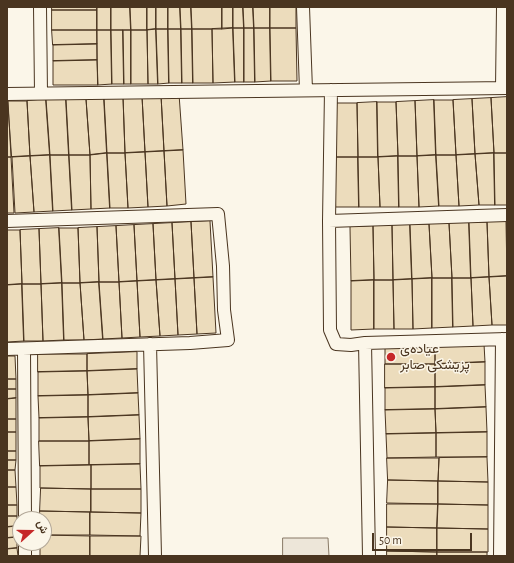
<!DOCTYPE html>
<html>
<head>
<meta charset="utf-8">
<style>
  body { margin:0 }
  #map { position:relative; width:514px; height:563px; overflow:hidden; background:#fbf6e9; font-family:"Alegreya Sans",Vazirmatn,sans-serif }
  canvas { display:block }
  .frame { position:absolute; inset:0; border:8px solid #4a3520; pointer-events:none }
  .north { position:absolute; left:12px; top:511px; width:40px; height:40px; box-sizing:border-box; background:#fbf6e9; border:1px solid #b4a999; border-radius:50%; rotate:69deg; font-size:11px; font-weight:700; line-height:16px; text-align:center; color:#4a3520 }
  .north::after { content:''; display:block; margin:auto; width:14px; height:18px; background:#c62828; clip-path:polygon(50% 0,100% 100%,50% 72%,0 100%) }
  .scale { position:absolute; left:372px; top:533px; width:100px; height:18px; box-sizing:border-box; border:2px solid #4a3520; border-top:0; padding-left:5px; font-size:12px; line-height:14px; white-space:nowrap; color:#4a3520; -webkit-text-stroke:3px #fbf6e9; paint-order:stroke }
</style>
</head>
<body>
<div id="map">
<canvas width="514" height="563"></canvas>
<div class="frame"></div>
<div class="north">ش</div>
<div class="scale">50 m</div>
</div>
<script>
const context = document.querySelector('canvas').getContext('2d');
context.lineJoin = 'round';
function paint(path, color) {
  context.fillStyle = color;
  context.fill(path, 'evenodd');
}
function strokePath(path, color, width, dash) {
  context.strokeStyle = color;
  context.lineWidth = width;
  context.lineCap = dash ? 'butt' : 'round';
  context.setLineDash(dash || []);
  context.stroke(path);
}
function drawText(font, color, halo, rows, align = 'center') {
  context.font = font + ' "Alegreya Sans",Vazirmatn,sans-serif';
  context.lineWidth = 3;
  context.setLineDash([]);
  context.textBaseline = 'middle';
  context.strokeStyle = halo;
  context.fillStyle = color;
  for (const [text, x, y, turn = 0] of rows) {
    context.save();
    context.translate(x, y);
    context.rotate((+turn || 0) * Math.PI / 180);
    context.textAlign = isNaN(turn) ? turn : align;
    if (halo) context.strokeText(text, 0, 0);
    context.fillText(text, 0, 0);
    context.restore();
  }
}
const green = new Path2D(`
  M283,538h45l1,18h-46z`);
paint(green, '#ede6d9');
strokePath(green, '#887966', 1);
const building = new Path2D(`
  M52,7h45v3h-45z
  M97,7h14v23h-14z
  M111,7h19l1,23h-20z
  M130,7h17v23h-16z
  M147,7h9v22l-9,1z
  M156,7h12v22h-12z
  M168,7h12l1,22h-13z
  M180,7h11l1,22h-11z
  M191,7h31v22h-30z
  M222,7h11v21l-11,1z
  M233,7h10l1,21h-11z
  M243,7h10l1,21h-10z
  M253,7h17v21h-16z
  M270,7h26v21h-26z
  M52,10h45v20h-45z
  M233,28l2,54 -22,1 -1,-54z
  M233,28h11v54h-9z
  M244,28h10l1,54h-11z
  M254,28h16l1,53 -16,1z
  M270,28h26l1,53h-26z
  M156,29l2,55h-10l-1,-54z
  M156,29h12l1,54 -11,1z
  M168,29h13l1,54h-13z
  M181,29h11l1,54h-11z
  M192,29h20l1,54h-20z
  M52,30h45v14l-44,1z
  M97,30h14l1,54 -14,1z
  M111,30h12l1,54h-12z
  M123,30h8v54h-7z
  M131,30h16l1,54h-17z
  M97,44v16l-44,1v-16z
  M97,60l1,25h-45v-24z
  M179,94l4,56 -19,1 -3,-56z
  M161,95l3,56 -19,1 -3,-56z
  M142,96l3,56 -20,1 -2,-56z
  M104,97h19l2,56h-18z
  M104,97l3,56 -17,2 -4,-56z
  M507,97v56h-13l-3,-55z
  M491,98l3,55 -19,1 -3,-55z
  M46,99l4,56 -20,1 -3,-55z
  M46,99h20l3,56h-19z
  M66,99h20l4,56h-21z
  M472,99l3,55 -19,1 -3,-55z
  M434,100l2,55 -19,1 -2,-55z
  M434,100h19l3,55h-20z
  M7,101h1l3,56h-4z
  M8,101h19l3,55 -18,1z
  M415,101l2,55h-19l-2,-54z
  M377,102h19l2,54 -20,1z
  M377,102l1,55h-20l-1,-54z
  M336,103h21l1,54h-23z
  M183,150l3,54 -19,2 -3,-55z
  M164,151l3,55 -19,1 -3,-55z
  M145,152l3,55 -20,1 -3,-55z
  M107,153l3,55 -19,1 -1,-54z
  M107,153h18l3,55h-18z
  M494,153l1,52h-16l-4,-51z
  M494,153h13v52h-12z
  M475,154l4,51 -20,1 -3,-51z
  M50,155l3,56 -19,1 -4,-56z
  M50,155h19l3,55 -19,1z
  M69,155h21l1,54 -19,1z
  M436,155l3,51 -20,1 -2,-51z
  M436,155h20l3,51h-20z
  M30,156l4,56 -19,1 -3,-56z
  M398,156l1,51h-19l-2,-50z
  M398,156h19l2,51h-20z
  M7,157h4l3,56h-7z
  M335,157h23l1,50h-23z
  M358,157h20l2,50h-21z
  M210,221l3,56 -19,1 -3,-56z
  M506,221l1,55 -18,1 -2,-55z
  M191,222l3,56 -19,1 -3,-56z
  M469,222l2,56h-19l-3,-55z
  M469,222h18l2,55 -18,1z
  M172,223l3,56 -19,1 -3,-56z
  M449,223l3,55h-20l-3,-54z
  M153,224l3,56 -19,1 -3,-56z
  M410,224l2,55 -19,1 -1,-55z
  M410,224h19l3,54 -20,1z
  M134,225l3,56 -18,1 -3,-56z
  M392,225l1,55h-19l-1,-54z
  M116,226l3,56h-20l-2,-55z
  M373,226l1,54 -23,1 -1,-54z
  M97,227l2,55 -19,1 -2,-55z
  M59,228l3,55 -21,1 -2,-55z
  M59,228h19l2,55h-18z
  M39,229l2,55h-19l-2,-54z
  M7,230h13l2,54 -15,1z
  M507,276v49h-15l-3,-48z
  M213,277l3,56 -19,1 -3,-56z
  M489,277l3,48 -19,1 -2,-48z
  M194,278l3,56 -19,1 -3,-56z
  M432,278h20l1,49 -21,1z
  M432,278v50l-19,1 -1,-50z
  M452,278h19l2,48 -20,1z
  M175,279l3,56 -18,1 -4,-56z
  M412,279l1,50h-19l-1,-49z
  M156,280l4,56 -20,1 -3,-56z
  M374,280v49l-23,1v-49z
  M374,280h19l1,49h-20z
  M137,281l3,56 -18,1 -3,-56z
  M99,282l4,57 -19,1 -4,-57z
  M99,282h20l3,56 -19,1z
  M62,283h18l4,57h-20z
  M62,283l2,57 -21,1 -2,-57z
  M22,284h19l2,57h-19z
  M22,284l2,57 -17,1v-57z
  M484,344l1,18 -50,2v-18z
  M435,346v18h-50v-17z
  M137,352v17l-50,2v-17z
  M38,354h49v17l-49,1z
  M7,356h8l1,23h-9z
  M485,362v23l-50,2v-23z
  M385,364h50v23l-50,1z
  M137,369l1,24 -50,2 -1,-24z
  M87,371l1,24 -50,1v-24z
  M7,379h9v10h-9z
  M485,385l1,22 -51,2v-22z
  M435,387v22l-50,1v-22z
  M7,389h9v9l-9,1z
  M138,393l1,22 -51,2v-22z
  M88,395v22l-49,1 -1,-22z
  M16,398v21h-9v-20z
  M486,407l1,25 -51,1 -1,-24z
  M435,409l1,24 -50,1 -1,-24z
  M139,415l1,24 -51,2 -1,-24z
  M88,417l1,24h-50v-23z
  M7,419h9v13h-9z
  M7,432h9v19h-9z
  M487,432v25h-51v-24z
  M436,433v24l-49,1 -1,-24z
  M140,439v25l-51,1v-24z
  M39,441h50v24l-49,1z
  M7,451h9v9h-9z
  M487,457l1,25 -50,-1 1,-23z
  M387,458h52l-1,23 -50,-1z
  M7,460h9l-1,10h-8z
  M140,464l1,25h-50v-24z
  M91,465v24l-51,-1v-22z
  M7,470h8l1,17h-9z
  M388,480l50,1v23l-51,-1z
  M438,481l50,1v23l-50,-1z
  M7,487h9l1,18h-10z
  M41,488l50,1v23l-51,-1z
  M91,489h50v24l-50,-1z
  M387,504h51l-1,24 -50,-1z
  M438,504l50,1v24l-51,-1z
  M7,505h10v11h-10z
  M40,511l50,1v23h-46v-16h-4z
  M90,512l51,1 -1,23 -50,-1z
  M7,516h10v10l-10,1z
  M17,526v11l-10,1v-11z
  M387,527l50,1v24l-50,-1z
  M437,528l51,1v23h-51z
  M44,535l46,1v20h-50v-13h4z
  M90,536h51l-1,20h-50z
  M17,537v11l-10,1v-11z
  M17,548l1,8h-11v-7z
  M387,551l50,1v4h-50z
  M437,552h50v4h-50z`);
paint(building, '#ecdcbc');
strokePath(building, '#4a3520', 1);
const minor = new Path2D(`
  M40,7l1,86
  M303,7l3,83
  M502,88l1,-81
  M331,90l-2,131 1,109 6,14 15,1 14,-2 142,-4
  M7,94l500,-6
  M7,221l211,-7 5,52 1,44 4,30 -38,3 -183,6
  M329,221l178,-6
  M365,343l4,213
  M150,344l5,212
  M24,349l1,170
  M25,543v13
  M500,556l2,-217`);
strokePath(minor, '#4a3520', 14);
strokePath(minor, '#fbf6e9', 12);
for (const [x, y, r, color] of [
  [391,357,5,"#c62828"]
]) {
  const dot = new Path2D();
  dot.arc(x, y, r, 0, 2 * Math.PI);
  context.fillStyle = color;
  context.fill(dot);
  strokePath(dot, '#fbf6e9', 1.5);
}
drawText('14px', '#4a3520', '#fbf6e9', [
  ["عیادەی",400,349],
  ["پزیشکی صابر",400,365]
], 'left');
</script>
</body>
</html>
